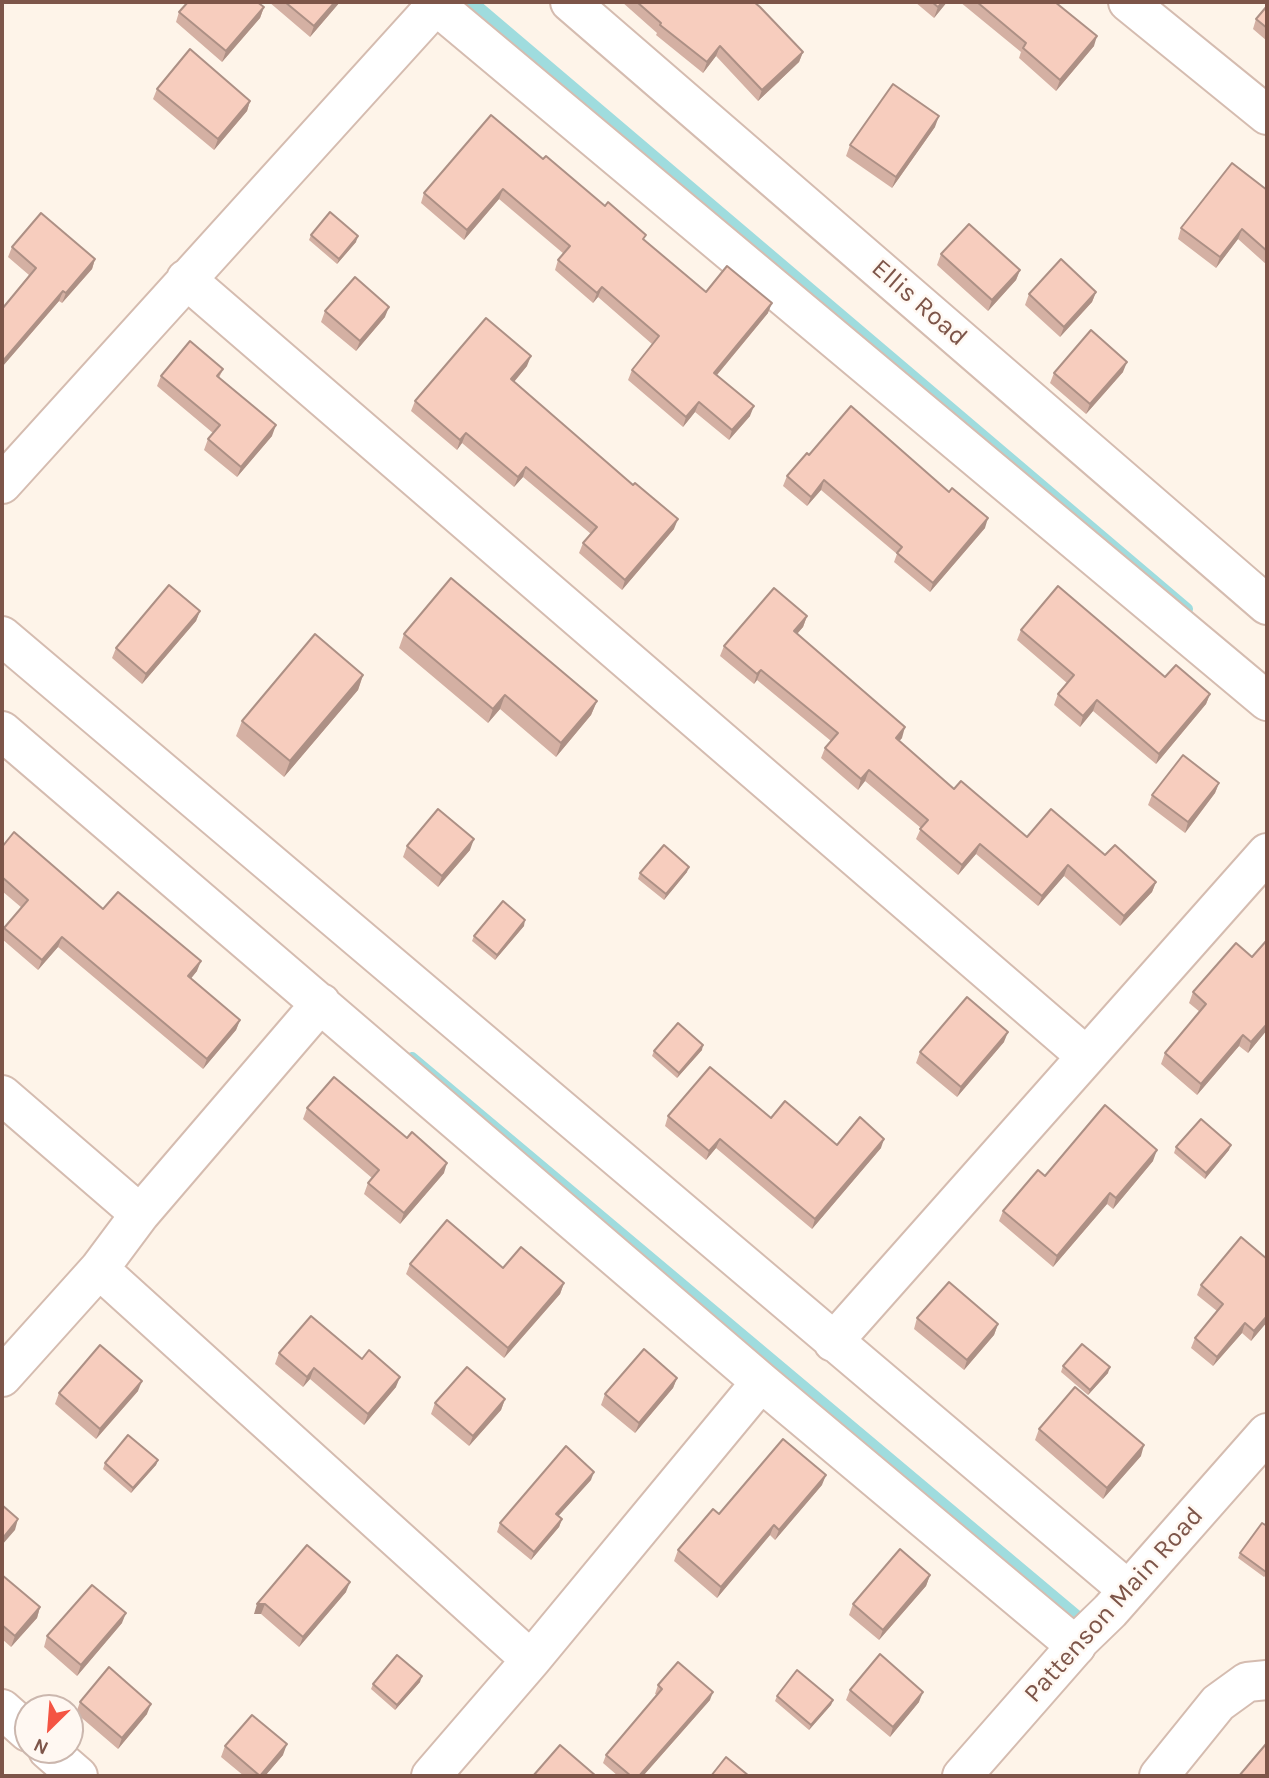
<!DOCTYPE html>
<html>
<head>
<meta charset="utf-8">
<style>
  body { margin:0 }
  #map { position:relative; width:1269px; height:1778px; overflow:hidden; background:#fef4e9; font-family:Karla,sans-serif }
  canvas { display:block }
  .frame { position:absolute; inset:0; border:4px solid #7d5549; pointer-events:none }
  .north { position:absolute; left:14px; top:1694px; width:70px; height:70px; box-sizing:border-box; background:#fff8f2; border:2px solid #cbb7ae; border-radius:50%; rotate:205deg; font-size:19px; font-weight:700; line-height:28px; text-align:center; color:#7d5549 }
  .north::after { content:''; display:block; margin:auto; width:24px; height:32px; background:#f45443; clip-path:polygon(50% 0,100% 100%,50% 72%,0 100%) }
</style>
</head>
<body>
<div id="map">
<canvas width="1269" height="1778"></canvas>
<div class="frame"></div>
<div class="north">N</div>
</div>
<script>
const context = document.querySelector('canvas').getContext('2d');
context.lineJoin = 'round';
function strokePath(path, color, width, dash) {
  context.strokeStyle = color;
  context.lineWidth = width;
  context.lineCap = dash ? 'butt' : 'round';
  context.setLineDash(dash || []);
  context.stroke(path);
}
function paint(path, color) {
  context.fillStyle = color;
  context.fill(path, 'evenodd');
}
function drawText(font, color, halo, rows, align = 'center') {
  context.font = font + ' Karla,sans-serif';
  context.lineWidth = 5;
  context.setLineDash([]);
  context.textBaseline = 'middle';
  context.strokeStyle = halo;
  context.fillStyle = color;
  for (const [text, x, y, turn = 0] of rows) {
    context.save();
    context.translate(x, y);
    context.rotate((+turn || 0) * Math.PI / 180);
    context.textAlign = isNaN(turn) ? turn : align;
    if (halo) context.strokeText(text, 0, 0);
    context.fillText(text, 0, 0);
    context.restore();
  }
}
strokePath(new Path2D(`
  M472,2l715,607
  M412,1058l678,569`), '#9fdcde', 12);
const minor = new Path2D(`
  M432,2l835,699
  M570,2l697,603
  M1128,2l139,113
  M186,279l900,777
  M2,484l434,-479
  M2,636l1126,954
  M2,731l759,651 315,264
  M2,1095l138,119
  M99,1269l432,391
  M833,1342l434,-489
  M2,1377l97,-108 41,-55 181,-211
  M2,1709l26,23
  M48,1750l30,26
  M431,1776l100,-116 230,-278
  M1159,1776l59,-73 29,-21 20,-2`);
const tertiary = new Path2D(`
  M962,1776l114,-130 3,-5 31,-30 157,-178`);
strokePath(minor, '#d5bcb0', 42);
strokePath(tertiary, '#d5bcb0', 42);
strokePath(minor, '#fff', 38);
strokePath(tertiary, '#fff', 38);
paint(new Path2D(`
  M269,2h71l-30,35z
  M622,2h132l49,50 -4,10 -41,39 -42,-45 -13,17 -47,-38 1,-2z
  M915,2h32l-13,16z
  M960,2h95l39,44 -38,45 -37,-33 2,-6z
  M1267,6v35l-14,-12 3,-10z
  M264,7l-4,11 -38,44 -46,-40 3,-10z
  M157,89l93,12 -3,10 -33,39 -61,-51z
  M935,127l-43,61 -46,-32 4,-11z
  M543,159l101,81 62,52 62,21 -51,62 33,41 -21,24 -34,-28 -12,15 -55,-47 4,-10 20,-26 -54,-47 -5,6 -38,-33 3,-10 6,-6 -65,-55 -35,41 -43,-37 3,-10z
  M1267,190v75l-29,-26 -22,29 -38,-29 3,-11z
  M311,235l45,7 -19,22 -28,-24z
  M12,247l83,12 -3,10 -30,34 -3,-2 -57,66v-58l27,-34 -21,-18z
  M941,254l79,16 -4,10 -28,31 -51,-46z
  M1096,292l-4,10 -32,35 -35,-32 4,-11z
  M325,311l60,6 -29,34 -35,-29z
  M527,366l-13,16 160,147 -52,61 -43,-37 4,-10 8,-9 -68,-57 -9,10 -52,-44 -5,7 -46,-39 4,-10z
  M223,369l-4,9 53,58 -35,41 -33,-27 4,-11 5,-6 -56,-47 4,-10z
  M1123,372l-37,42 -36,-31 4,-10z
  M809,455l140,37 36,36 -55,64 -36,-30 3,-8 -76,-64 -14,16 -24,-20 4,-10z
  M200,611l-4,10 -54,63 -30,-26 4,-10z
  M807,616l-4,11 -6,7 105,104 -3,3 55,48 73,48 78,18 51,27 -4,10 -32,34 -56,-50 -26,30 -62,-52 -18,21 -42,-36 5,-11 -56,-47 -7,9 -37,-32 4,-10 6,-7 -74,-61 -3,4 -34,-28 4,-10z
  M1021,630l144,47 45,17 -4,10 -50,60 -63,-53 -13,16 -26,-22 4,-11 9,-11 -50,-43z
  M404,634l193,67 -6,14 -35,42 -56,-48 -12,14 -89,-75z
  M363,675l-5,15 -74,87 -48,-41 6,-15z
  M1219,783l-4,10 -30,40 -37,-28 4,-10z
  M407,846l63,4 -32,37 -35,-30z
  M2,847l101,62 94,62 -6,7 49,42 -4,10 -33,39 -145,-122 -20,23 -36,-31 2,-11 18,-20 -20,-17z
  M687,872l-23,28 -26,-21 2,-6z
  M524,926l-29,34 -23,-19 2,-5z
  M1252,957l15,73 -19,23 -9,-7 -42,49 -36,-31 4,-11 35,-41 -11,-9 4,-11z
  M1004,1042l-47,55 -41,-34 4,-11z
  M702,1050l-25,28 -25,-22 2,-5z
  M307,1108l137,65 -44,51 -36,-30 4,-11 4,-5 -69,-59z
  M668,1116l103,2 66,27 44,3 -69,81 -96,-81 -10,12 -41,-34z
  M1176,1147l53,3 -24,29 -31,-26z
  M1153,1161l-40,48 -6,-5 -54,63 -54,-46 4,-10 42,-35z
  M410,1264l93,4 61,15 -4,11 -56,64 -98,-84z
  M1201,1285l66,37 -16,19 -9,-8 -29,33 -22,-18 4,-10 22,-27 -20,-16z
  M917,1318l81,6 -4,11 -30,35 -50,-41z
  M279,1353l117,34 -32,38 -54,-46 -7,8 -28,-23z
  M1063,1366l45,7 -20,22 -27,-23z
  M677,1378l-4,10 -38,45 -34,-28 4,-11z
  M138,1391l-42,48 -41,-35 4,-11z
  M505,1399l-4,11 -32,36 -38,-32 4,-11z
  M1039,1429l102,27 -38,43 -68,-59z
  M158,1460l-2,5 -25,28 -28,-24 2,-6z
  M591,1480l-33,36 4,3 -3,8 -28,33 -34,-28 3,-9z
  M822,1485l-47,55 -5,-5 -53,63 -43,-37 4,-11 41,-36z
  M1262,1523l5,51 -3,3 -26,-19 2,-5z
  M307,1545l39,47 -47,55 -38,-33h-7z
  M2,1575l38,32 -3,11 -26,29 -9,-8z
  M930,1575l-4,11 -47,54 -30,-25 4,-11z
  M122,1623l-45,53 -33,-29 3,-11z
  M420,1682l-25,28 -24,-21 2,-5z
  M658,1685l52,15 -67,76h-25l-15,-13 3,-8 51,-60 -2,-1z
  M850,1690l69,12 -29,35 -44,-37z
  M777,1696l56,4 -2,5 -22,25 -34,-29z
  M80,1702l67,12 -29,35 -42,-36z
  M225,1746l58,9 -18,21h-21l-23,-19z`), '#d4b0a3');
paint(new Path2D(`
  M335,2h5l-30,35 4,-11z
  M942,2h5l-13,16 4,-11z
  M264,7l-4,11 -38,44 4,-11z
  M1097,36l-3,10 -38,45 4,-11z
  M720,46l-4,10 -13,17 4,-11z
  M803,52l-4,10 -41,39 4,-11z
  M250,101l-3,10 -33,39 4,-11z
  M939,116l-4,11 -43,61 4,-11z
  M503,189l-4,10 -35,41 3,-10z
  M1242,229l-4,10 -22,29 4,-11z
  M358,236l-2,6 -19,22 2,-5z
  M95,259l-3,10 -30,34 4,-10z
  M1020,270l-4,10 -28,31 4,-11z
  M602,287l-4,10 -5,6 4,-10z
  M63,291l-4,10 -57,66v-5z
  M1096,292l-4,10 -32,35 4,-10z
  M772,303l-4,10 -57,69 3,-9z
  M389,307l-4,10 -29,34 4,-10z
  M531,356l-4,10 -19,23 3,-10z
  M1127,362l-4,10 -37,42 4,-10z
  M699,402l-4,10 -12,15 3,-10z
  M754,406l-4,10 -21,24 3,-10z
  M276,425l-4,11 -35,41 4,-10z
  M466,433l-4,10 -5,7 3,-10z
  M526,467l-3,10 -9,10 4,-10z
  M824,480l-3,10 -14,16 4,-9z
  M988,518l-3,10 -55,64 3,-9z
  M678,519l-4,10 -52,61 3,-10z
  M200,611l-4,10 -54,63 4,-10z
  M807,616l-4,11 -13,15 4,-11z
  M761,670l-4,10 -3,4 3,-10z
  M363,675l-5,15 -74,87 6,-16z
  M1210,694l-4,10 -50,60 3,-10z
  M505,695l-5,14 -12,14 5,-14z
  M1097,700l-4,11 -13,16 3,-11z
  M597,701l-6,14 -35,42 5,-14z
  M905,727l-3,11 -9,10 3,-10z
  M869,770l-4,11 -7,9 3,-11z
  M1219,783l-4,10 -30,40 3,-11z
  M474,839l-4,11 -32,37 4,-11z
  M980,844l-4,10 -18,21 4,-10z
  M1068,865l-4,11 -26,30 4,-10z
  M689,867l-2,5 -23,28 2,-6z
  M1156,882l-4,10 -32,34 4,-10z
  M525,920l-1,6 -29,34 2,-5z
  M62,937l-4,10 -20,23 4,-10z
  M201,961l-4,10 -12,15 3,-10z
  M240,1020l-4,10 -33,39 4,-10z
  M1267,1024v6l-19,23 3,-11z
  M1008,1032l-4,10 -47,55 4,-10z
  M1243,1035l-4,11 -42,49 4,-11z
  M703,1045l-1,5 -25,28 2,-5z
  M720,1139l-4,9 -10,12 3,-9z
  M884,1139l-3,9 -69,81 3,-10z
  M1231,1145l-2,5 -24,29 1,-6z
  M1157,1150l-4,11 -40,48 3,-11z
  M447,1163l-3,10 -44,51 4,-11z
  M1110,1193l-3,11 -54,63 4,-11z
  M564,1283l-4,11 -56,64 4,-10z
  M1267,1316v6l-16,19 3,-10z
  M1245,1323l-3,10 -29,33 4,-9z
  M998,1324l-4,11 -30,35 3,-10z
  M1110,1367l-2,6 -20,22 2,-5z
  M314,1368l-4,11 -7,8 4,-10z
  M400,1377l-4,10 -32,38 4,-11z
  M677,1378l-4,10 -38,45 4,-10z
  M142,1381l-4,10 -42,48 4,-10z
  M505,1399l-4,11 -32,36 4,-10z
  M1144,1445l-3,11 -38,43 4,-11z
  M158,1460l-2,5 -25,28 2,-5z
  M594,1472l-3,8 -38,42 3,-8z
  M826,1475l-4,10 -47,55 4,-10z
  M18,1519l-3,11 -13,15v-6z
  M562,1519l-3,8 -28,33 3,-8z
  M774,1525l-4,10 -53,63 4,-11z
  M930,1575l-4,11 -47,54 4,-10z
  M350,1582l-4,10 -47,55 4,-10z
  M257,1604h8l-4,10h-7z
  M40,1607l-3,11 -26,29 4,-11z
  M126,1613l-4,10 -45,53 4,-11z
  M422,1676l-2,6 -25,28 2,-5z
  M713,1692l-3,8 -67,76h-4z
  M923,1692l-4,10 -29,35 3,-10z
  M833,1700l-2,5 -22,25 2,-5z
  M151,1704l-4,10 -29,35 4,-11z
  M287,1744l-4,11 -18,21h-5z`), '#ad9085');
const building = new Path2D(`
  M188,2h69l7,5 -38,44 -47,-39z
  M285,2h50l-21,24z
  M637,2h117l6,5 43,45 -41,38 -42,-44 -13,16 -47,-37 1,-2z
  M932,2h10l-4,5z
  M977,2h78l42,34 -37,44 -37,-32 3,-5z
  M1267,6v22l-11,-9z
  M190,49l60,52 -32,38 -61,-50z
  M893,84l46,32 -43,61 -46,-32z
  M491,115l52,44 3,-3 59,50 3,-4 38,33 -3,4 63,53 21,-26 45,37 -58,70 40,33 -22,24 -33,-28 -13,15 -54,-47 27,-34 -57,-49 -5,6 -39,-33 12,-14 -67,-57 -36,41 -43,-37z
  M1232,163l35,27v61l-25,-22 -22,28 -39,-29z
  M330,212l28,24 -19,23 -28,-24z
  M41,213l54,46 -29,34 -3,-2 -61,71v-53l34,-41 -24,-21z
  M969,224l51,46 -28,30 -51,-46z
  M1061,259l35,33 -32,35 -35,-33z
  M355,277l34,30 -29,34 -35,-30z
  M486,318l45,38 -20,23 122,106 2,-2 43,36 -53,61 -42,-37 14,-16 -71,-60 -8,10 -52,-44 -6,7 -45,-39z
  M1091,330l36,32 -37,42 -36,-31z
  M190,341l33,28 -6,7 59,49 -35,42 -33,-28 12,-14 -59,-49z
  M851,406l98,86 3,-4 36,30 -55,65 -36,-30 5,-6 -78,-67 -13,17 -24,-21 20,-23 2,2z
  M451,578l146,123 -36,42 -56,-48 -12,14 -89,-75z
  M169,585l31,26 -54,63 -30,-26z
  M1058,586l107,91 11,-12 34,29 -51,60 -62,-54 -14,16 -25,-22 16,-19 -53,-45z
  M774,588l33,28 -13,15 111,96 -9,11 58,51 7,-8 66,56 24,-28 54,46 10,-10 41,37 -32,34 -56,-51 -26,31 -62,-52 -18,21 -42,-36 8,-9 -59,-50 -8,9 -36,-31 13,-15 -77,-63 -4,4 -33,-28z
  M315,634l48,41 -73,86 -48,-40z
  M1183,755l36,28 -31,39 -36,-27z
  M438,809l36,30 -32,37 -35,-30z
  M14,832l89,77 15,-17 83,69 -13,15 52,44 -33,39 -145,-122 -20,23 -38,-32 24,-28 -26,-23v-30z
  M664,845l25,22 -23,27 -26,-21z
  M503,901l22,19 -28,35 -23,-19z
  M1267,940v84l-16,18 -8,-7 -42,49 -36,-31 41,-49 -13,-12 43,-49 16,14z
  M967,997l41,35 -47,55 -41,-35z
  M678,1023l25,22 -24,28 -25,-22z
  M710,1067l61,51 14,-17 52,44 23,-28 24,22 -69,80 -95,-80 -11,12 -41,-35z
  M334,1077l73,61 5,-6 35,31 -43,50 -36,-30 11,-13 -72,-62z
  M1105,1105l52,45 -41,48 -6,-5 -53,63 -54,-45 35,-41 7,6z
  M1201,1119l30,26 -25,28 -30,-26z
  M447,1220l56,48 18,-21 43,36 -56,65 -98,-84z
  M1241,1237l26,22v57l-13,15 -9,-8 -28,34 -22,-19 28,-34 -22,-19z
  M949,1282l49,42 -31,36 -50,-42z
  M311,1316l51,43 7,-9 31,27 -32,37 -54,-46 -7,9 -28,-24z
  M1082,1344l28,23 -20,23 -27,-24z
  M100,1345l42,36 -42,48 -41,-36z
  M644,1349l33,29 -38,45 -34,-29z
  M467,1367l38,32 -32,37 -38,-33z
  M1075,1387l69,58 -37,43 -68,-59z
  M128,1435l30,25 -25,28 -28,-25z
  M783,1439l43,36 -47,55 -5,-5 -53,62 -43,-37 35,-41 6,5z
  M566,1446l28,26 -38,42 6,5 -28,33 -34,-29z
  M2,1505l16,14 -16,20z
  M1262,1523l5,3 -1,46 -26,-19z
  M307,1545l43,37 -47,55 -38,-33h-8z
  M900,1549l30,26 -47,55 -30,-26z
  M2,1575l38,32 -25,29 -13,-11z
  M92,1585l34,28 -45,52 -34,-29z
  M880,1654l43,38 -30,35 -43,-37z
  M397,1655l25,21 -25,29 -24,-21z
  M678,1662l35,30 -74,84h-8l-25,-21 56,-66 -4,-4z
  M109,1667l42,37 -29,34 -42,-36z
  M797,1670l36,30 -22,25 -34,-29z
  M252,1715l35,29 -27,32 -35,-30z
  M1266,1744l1,32h-28z
  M560,1745l36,31h-63z
  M726,1757l23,19h-38z`);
paint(building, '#f7cdbe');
strokePath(building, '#ad9085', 2);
drawText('26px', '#7d5549', '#fff8f2', [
  ["Ellis Road",919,303,41],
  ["Pattenson Main Road",1114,1605,-48]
]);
</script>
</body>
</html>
